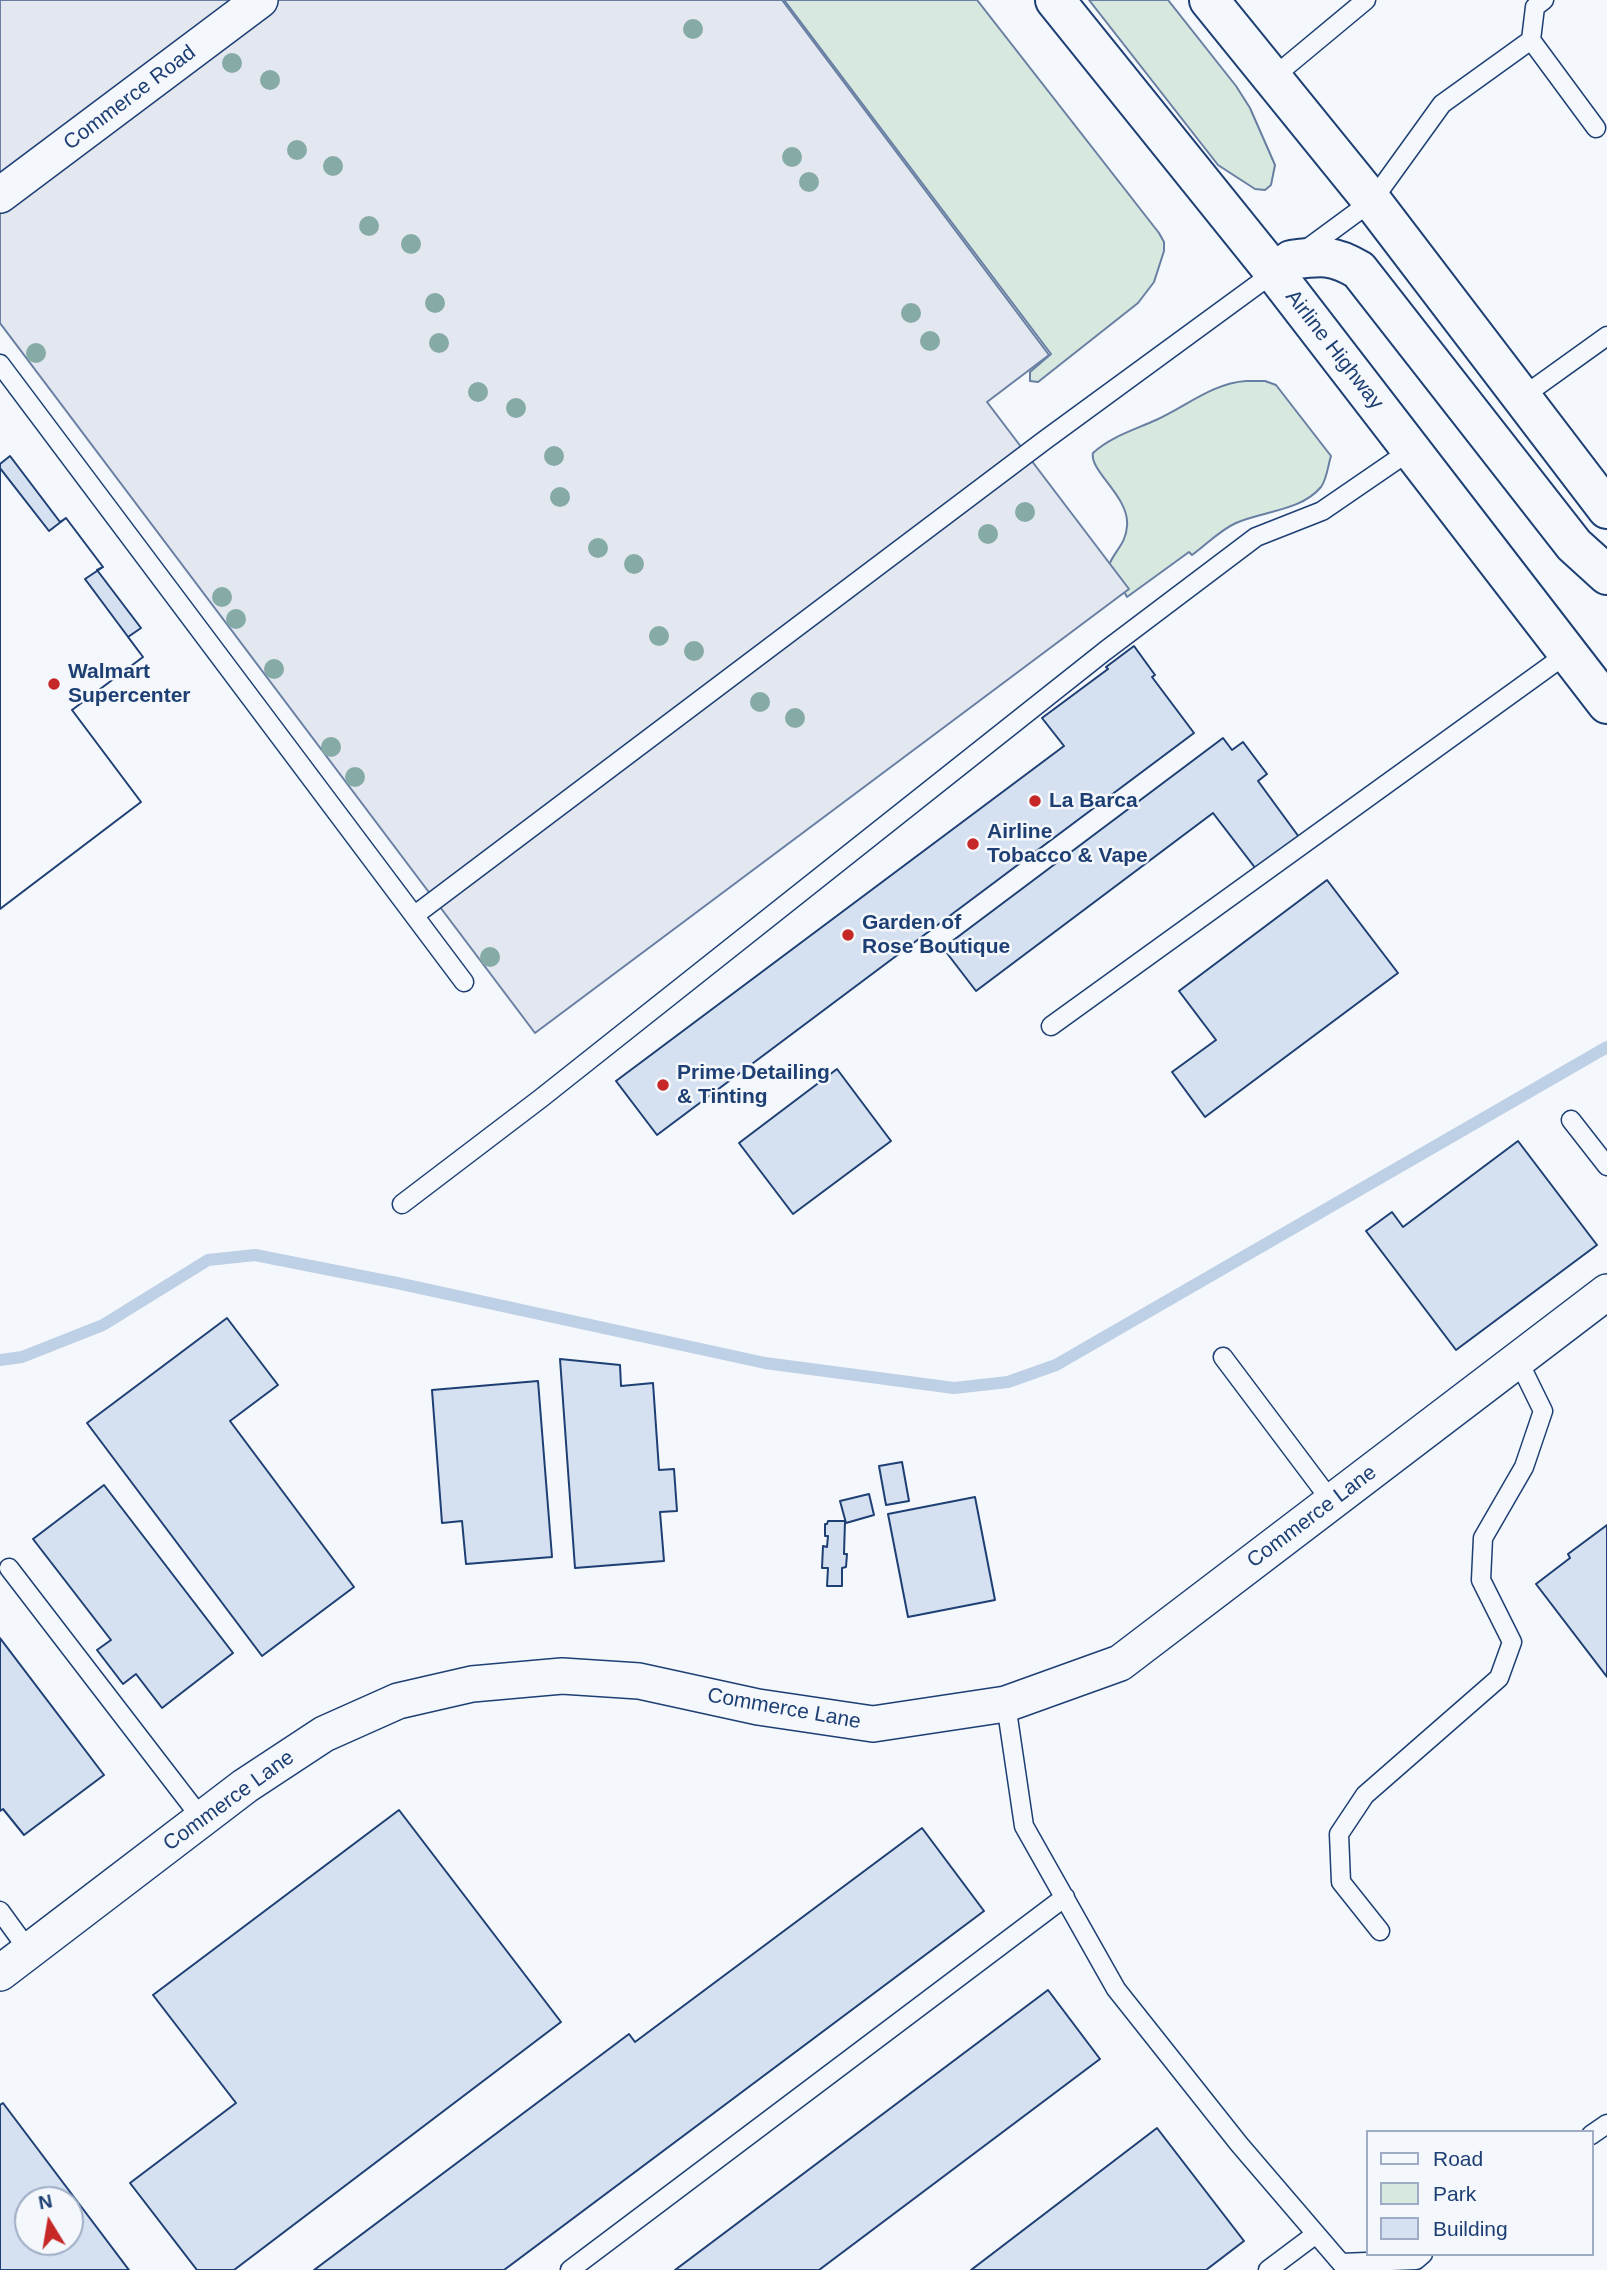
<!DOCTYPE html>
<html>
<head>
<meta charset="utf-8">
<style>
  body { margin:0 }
  #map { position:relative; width:1607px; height:2270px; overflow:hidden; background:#f4f7fb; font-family:Arial,sans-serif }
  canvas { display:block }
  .legend { position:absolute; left:1366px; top:2130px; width:228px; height:126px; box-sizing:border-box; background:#f4f7fb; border:2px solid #9eadc5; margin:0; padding:9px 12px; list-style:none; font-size:21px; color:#1d3f73 }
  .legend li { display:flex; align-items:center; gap:14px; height:35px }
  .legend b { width:35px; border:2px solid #9eadc5 }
  .north { position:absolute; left:14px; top:2186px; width:70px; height:70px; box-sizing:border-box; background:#f4f7fb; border:2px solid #9eadc5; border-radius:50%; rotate:349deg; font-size:19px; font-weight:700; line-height:28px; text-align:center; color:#1d3f73 }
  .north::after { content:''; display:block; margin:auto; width:24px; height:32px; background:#c62828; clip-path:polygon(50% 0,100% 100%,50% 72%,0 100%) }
</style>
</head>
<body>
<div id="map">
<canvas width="1607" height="2270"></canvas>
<ul class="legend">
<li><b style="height:9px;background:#f4f7fb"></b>Road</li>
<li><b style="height:19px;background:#d7e8df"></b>Park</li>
<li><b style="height:19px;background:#d5e0f0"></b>Building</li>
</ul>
<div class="north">N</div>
</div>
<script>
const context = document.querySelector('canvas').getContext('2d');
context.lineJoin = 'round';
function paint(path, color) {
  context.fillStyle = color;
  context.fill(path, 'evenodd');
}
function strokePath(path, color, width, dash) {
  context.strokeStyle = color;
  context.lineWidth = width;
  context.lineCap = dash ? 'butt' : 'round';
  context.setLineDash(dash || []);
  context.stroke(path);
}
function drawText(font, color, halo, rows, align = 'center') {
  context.font = font + ' Arial,sans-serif';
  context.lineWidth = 5;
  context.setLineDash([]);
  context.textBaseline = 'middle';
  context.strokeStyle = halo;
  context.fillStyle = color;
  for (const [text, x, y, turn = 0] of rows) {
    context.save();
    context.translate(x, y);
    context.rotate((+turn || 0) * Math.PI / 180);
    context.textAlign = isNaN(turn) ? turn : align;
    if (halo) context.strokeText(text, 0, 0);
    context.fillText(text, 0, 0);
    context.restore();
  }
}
const green = new Path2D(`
  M784,0h193l182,233 5,9v9l-10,31 -16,21 -100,79 -8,-1v-9l21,-18z
  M1089,0h79l68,86 14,22 25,57 -4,20 -6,5 -10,-1 -37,-24z
  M1246,381h19l11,4 55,71c-3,9 -4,23 -10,31 -20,24 -58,24 -85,36 -16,7 -30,22 -44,32l-3,-3 -62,45 -18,-32c6,-15 17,-21 18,-39 3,-29 -38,-55 -34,-73 17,-16 41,-23 63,-33 29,-13 57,-37 90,-39z`);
paint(green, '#d7e8df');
strokePath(green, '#687fa3', 2);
const parking = new Path2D(`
  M0,0h782l267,355 -62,47 142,187 -594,444 -535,-710z`);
paint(parking, '#e3e8f0');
strokePath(parking, '#687fa3', 2);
strokePath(new Path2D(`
  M0,1360l22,-3 81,-32 105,-65 47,-5 142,28 368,80 189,25 54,-6 48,-17 551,-318`), '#bed0e5', 12);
const building = new Path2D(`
  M10,456l50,66 6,-4 37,49 -6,3 44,58 -13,9 15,20 -71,53 69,92 -141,107v-445z
  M0,468l49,63 17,-13 37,49 -18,12 58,78 -71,53 69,92 -141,107z
  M1134,646l21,29 -3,2 42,56 -537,402 -41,-54 448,-335 -22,-28 66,-49 -2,-2z
  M1223,738l9,12 11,-8 24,32 -9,7 41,56 -43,32 -43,-56 -237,178 -33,-43z
  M1327,880l71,93 -193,144 -33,-45 44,-32 -37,-49z
  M837,1069l54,72 -98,73 -54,-71z
  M1518,1141l79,104 -141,105 -90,-119 26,-19 11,15z
  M227,1318l51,67 -48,36 124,166 -92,69 -175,-233z
  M560,1359l60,6 1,21 32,-3 6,87 15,-1 3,42 -17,1 4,49 -89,7z
  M538,1381l14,176 -86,7 -4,-43 -20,2 -10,-133z
  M902,1462l7,39 -23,4 -7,-39z
  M104,1485l129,168 -71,55 -26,-34 -13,10 -26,-34 14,-10 -78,-101z
  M869,1494l5,21 -28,8 -6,-22z
  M975,1497l20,103 -87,17 -20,-103z
  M828,1521h17l-1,33h3l-1,13 -4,1v18h-15l1,-18h-6l1,-22 4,1 1,-11h-3v-12h2z
  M1607,1525v152l-71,-93 34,-26 -2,-4z
  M0,1638l104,137 -80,60 -21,-26 -3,2z
  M399,1810l162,212 -327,248h-37l-67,-87 106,-80 -83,-108z
  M922,1828l62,83 -480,359h-190l315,-236 6,8z
  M1048,1990l52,69 -281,211h-144z
  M3,2103l126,167h-129v-165zM28,2200h42v42h-42z
  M1157,2128l87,113 -38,29h-235z`);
paint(building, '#d5e0f0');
strokePath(building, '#1d3f73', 2);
const lane = new Path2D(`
  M1531,40l4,-33 9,-7
  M1271,79l95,-79
  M1304,251l68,-50 70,-97 89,-64 65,88
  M0,364l464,618
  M1522,397l85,-61
  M415,915l630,-475 231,-169
  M1051,1026l517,-373
  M1571,1120l36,46
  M402,1204l138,-105 565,-448 151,-114 66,-26 89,-61
  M1223,1357l109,145
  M9,1568l193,251
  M1006,1704l18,122 92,163 123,155 102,119 75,-3 7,-6
  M0,1911l29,40
  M1380,1931l-39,-49 -2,-48 26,-39 134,-117 13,-36 -31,-62 2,-42 41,-71 19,-56 -25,-51
  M1591,2135l16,-11
  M570,2270l495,-373
  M1268,2270l48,-36`);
const street = new Path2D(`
  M0,195l260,-195
  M0,1973l245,-187 79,-52 74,-33 74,-17 90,-8 77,5 119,26 115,17 133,-20 114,-41 487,-371`);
const highway = new Path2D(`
  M1055,0l219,272 333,432
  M1209,0l163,201 235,308
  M1291,260c29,-4 42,-6 68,10l215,275 33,30`);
strokePath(lane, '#1d3f73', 21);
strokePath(street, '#1d3f73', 38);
strokePath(highway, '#1d3f73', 42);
strokePath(lane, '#f4f7fb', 18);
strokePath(street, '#f4f7fb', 35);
strokePath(highway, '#f4f7fb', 38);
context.fillStyle = '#86aba6';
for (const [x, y] of [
  [693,29],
  [232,63],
  [270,80],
  [297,150],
  [792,157],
  [333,166],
  [809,182],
  [369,226],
  [411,244],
  [435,303],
  [911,313],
  [930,341],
  [439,343],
  [36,353],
  [478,392],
  [516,408],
  [554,456],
  [560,497],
  [1025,512],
  [988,534],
  [598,548],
  [634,564],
  [222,597],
  [236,619],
  [659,636],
  [694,651],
  [274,669],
  [760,702],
  [795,718],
  [331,747],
  [355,777],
  [490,957]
]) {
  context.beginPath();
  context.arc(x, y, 10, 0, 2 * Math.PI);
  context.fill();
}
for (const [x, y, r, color] of [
  [54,684,7,"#c62828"],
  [1035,801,7,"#c62828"],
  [973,844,7,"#c62828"],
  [848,935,7,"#c62828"],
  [663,1085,7,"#c62828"]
]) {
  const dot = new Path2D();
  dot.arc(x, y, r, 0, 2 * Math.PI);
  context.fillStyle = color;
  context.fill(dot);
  strokePath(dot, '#f4f7fb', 2.5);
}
drawText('21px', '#1d3f73', '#f4f7fb', [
  ["Commerce Road",130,98,-37],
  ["Airline Highway",1334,350,52],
  ["Commerce Lane",1312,1517,-37],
  ["Commerce Lane",784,1709,10],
  ["Commerce Lane",229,1801,-36]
]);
drawText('bold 21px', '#1d3f73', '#f4f7fb', [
  ["Walmart",68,672],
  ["Supercenter",68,696],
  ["La Barca",1049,801],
  ["Airline",987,832],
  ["Tobacco & Vape",987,856],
  ["Garden of",862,923],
  ["Rose Boutique",862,947],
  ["Prime Detailing",677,1073],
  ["& Tinting",677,1097]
], 'left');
</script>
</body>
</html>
